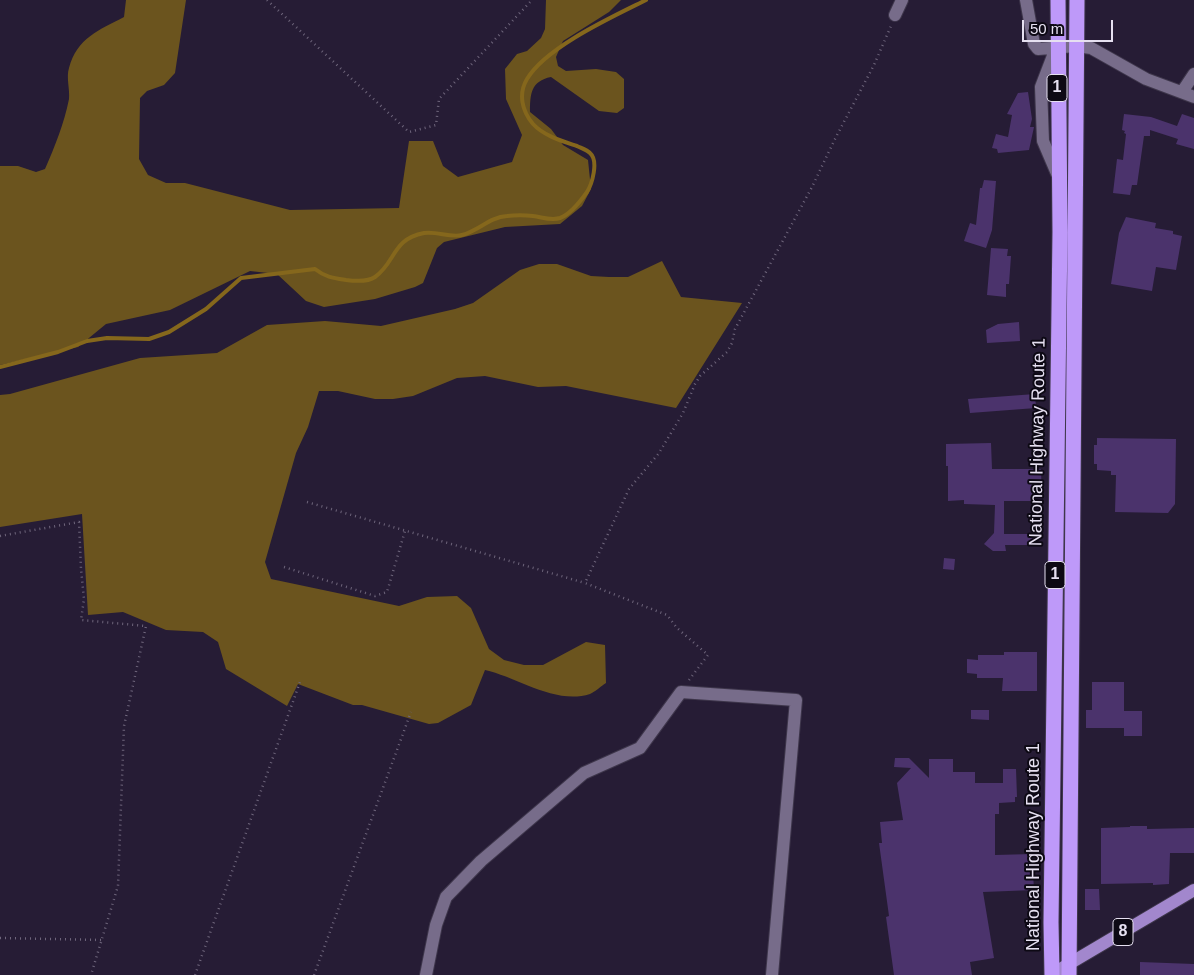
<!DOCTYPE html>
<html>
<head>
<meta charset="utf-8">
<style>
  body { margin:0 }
  #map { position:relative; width:1194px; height:975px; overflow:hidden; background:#261c35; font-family:Helvetica,sans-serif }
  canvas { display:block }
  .scale { position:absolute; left:1022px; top:20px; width:91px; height:22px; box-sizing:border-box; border:2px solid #e6e0f1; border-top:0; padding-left:6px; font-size:15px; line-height:18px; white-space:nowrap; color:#e6e0f1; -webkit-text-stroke:4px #0d0914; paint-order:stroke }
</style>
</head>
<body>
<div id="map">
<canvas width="1194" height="975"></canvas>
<div class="scale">50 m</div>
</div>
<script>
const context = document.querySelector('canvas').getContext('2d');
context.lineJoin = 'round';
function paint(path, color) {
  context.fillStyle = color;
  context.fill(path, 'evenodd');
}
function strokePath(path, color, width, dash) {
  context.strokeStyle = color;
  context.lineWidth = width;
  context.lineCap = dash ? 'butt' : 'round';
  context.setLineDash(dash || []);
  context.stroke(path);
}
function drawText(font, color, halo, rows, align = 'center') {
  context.font = font + ' Helvetica,sans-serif';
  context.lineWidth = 4;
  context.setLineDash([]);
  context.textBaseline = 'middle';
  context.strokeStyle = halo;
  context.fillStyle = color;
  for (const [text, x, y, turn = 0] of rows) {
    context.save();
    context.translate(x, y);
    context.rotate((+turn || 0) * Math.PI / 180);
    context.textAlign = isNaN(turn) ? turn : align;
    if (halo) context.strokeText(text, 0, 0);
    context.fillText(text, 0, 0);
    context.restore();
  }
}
paint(new Path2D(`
  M126,0h60l-11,73 -11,12 -17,6 -7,7 -1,61 9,16 18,8h19l105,27 109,-2 10,-67h24l10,25 15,11 54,-15 10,-27 -16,-36 -1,-30 12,-15 10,-3 14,-13 4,-9 1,-29h75l-12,12 -46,29 -7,16 2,9 8,5 30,-2 20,3 8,7v29l-7,5 -18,-2 -48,-34c-20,4 -21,17 -21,35l21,17 12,16 25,15 3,29 -9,17 -22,18 -55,3 -61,15 -7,6 -14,35 -8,4 -40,12 -51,8 -18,-6 -29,-27 -27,-3 -80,39 -64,14 -28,23 -78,18v-199h18l18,6 9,-3c10,-23 19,-45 24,-70 1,-10 -3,-22 0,-31 8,-30 30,-38 55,-51z
  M662,261l19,36 61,6 -66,105 -110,-22 -28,1 -53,-11 -28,2 -44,18 -20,3h-18l-37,-8h-19l-11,36 -12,26 -31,109 6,17 128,27 28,-9 30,-1 14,12 18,41 15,11 20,5h19l43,-23 19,3 1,38c-5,3 -11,9 -16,11 -35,11 -73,-17 -105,-24l-14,35 -33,18 -9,1 -67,-19h-9l-55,-21 -11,22 -61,-37 -8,-27 -15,-10 -37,-2 -43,-18 -35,3 -6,-101 -82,13v-132l10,-1 130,-36 77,-5 50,-28 58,-4 56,5 74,-17 18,-6 47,-33 19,-6h18l34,12 18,1h19z`), '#6b541e');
strokePath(new Path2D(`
  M0,367l58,-15 29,-11 20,-3 42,1 20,-7 37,-23 35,-31 74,-9c10,8 18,9 31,11 8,1 22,2 29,-3 21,-15 17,-38 49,-44 13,-2 26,5 38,2 16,-4 28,-18 45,-19 8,-1 18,-1 26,0 9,1 18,5 27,2 11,-4 20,-16 27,-26 5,-8 12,-31 3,-39 -3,-3 -9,-5 -13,-7 -15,-5 -33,-10 -44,-22 -11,-13 -15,-30 -6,-45 19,-32 85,-62 119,-79`), '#85671c', 4);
paint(new Path2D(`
  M1028,92l4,27 -2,8h4l-5,23 -31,3 -1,-4 -5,-1 4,-14 12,3 4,-22 -5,-1 11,-21z
  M1124,114l27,3 26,9 5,-12 12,4v31l-18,-5 2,-5 -28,-9v6h-6l-7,49h-5l-2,10 -17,-2 4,-34 6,1 3,-26 -2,-1 1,-2 -3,-1z
  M984,180l12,1 -4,49 -6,18 -22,-7 6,-18 6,2 4,-37h2z
  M1126,217l30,6 -1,5 18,3v3l9,2 -6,34 -20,-3 -4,24 -41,-7 8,-51z
  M991,248l17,1 -1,7h4l-2,28h-3v13l-19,-2z
  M1019,322l1,19 -33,2 -1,-13 12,-6z
  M1035,394l1,14 -66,5 -2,-14z
  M1097,438l79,1 -1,65 -7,9 -53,-1 1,-37h-5v-4l-14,-1v-6h-3v-19h3z
  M991,443l1,26h49l1,32h-38v33h30v11h-29l1,6h-13l-9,-7 10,-11 1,-28 -31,-1v-4l-16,1v-35h-2v-22z
  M944,558l11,1 -1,11 -11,-1z
  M1004,652h33v39h-35l1,-13h-26v-4l-10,-1v-14l11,1v-5h26z
  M1092,682h32v29h18v25h-18v-8h-38v-18h6z
  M971,710h18v10l-18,-1z
  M895,758h14l20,20v-19h24v13h22v11h28v-14h13l1,28h-2v5l-16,1v11h-4v41l37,-1 2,36 -51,2 11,66 -24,4 2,13h-78l-8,-58 3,-1 -10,-73h3l-2,-21 23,-2 -6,-37 14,-15 -17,-1z
  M1130,826h17v3l47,-1v25h-24l-1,31 -16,1v-2l-52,1v-56l29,-1z
  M1085,889h14l1,21h-15z
  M1140,962l54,2v11h-54z`), '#4b336c');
const minor = new Path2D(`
  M1026,0l8,44 4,5 38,-3 15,2 55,31 48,18
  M895,15l7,-15
  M1056,48l-15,39 2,54 15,35
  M1182,92l12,-18
  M426,975l10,-50 10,-28 35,-36 103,-88 56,-25 41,-56 115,8 -24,275`);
const major = new Path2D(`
  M1052,974l142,-84`);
const highway = new Path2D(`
  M1052,975l-1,-53 9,-690 -2,-232
  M1069,975l8,-975`);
strokePath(minor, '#3e364b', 14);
strokePath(major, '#3e364b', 14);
strokePath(highway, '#3e364b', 17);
strokePath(new Path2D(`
  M267,0l142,132 27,-7 3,-26 93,-99
  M307,502l278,81
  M0,536l79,-14 2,47 3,30 -3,21 65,6 -22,100 -6,160 -27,89
  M284,567l91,29 12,-4 18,-61
  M689,680l19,-25 -31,-27 -10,-13 -82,-32 44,-94 30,-36 24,-40 12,-29 5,-8 27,-24 5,-9 3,-14 77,-142 24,-50 38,-72 17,-39
  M0,938l102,2
  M195,975l105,-293
  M314,975l97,-263`), '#6f667c', 2.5, [1, 4]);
strokePath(minor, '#776c8a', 12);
strokePath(major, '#a287cd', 12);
strokePath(highway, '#be99f9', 15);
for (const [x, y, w] of [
  [1057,88,20],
  [1055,575,20],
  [1123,932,20]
]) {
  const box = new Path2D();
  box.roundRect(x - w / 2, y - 13.5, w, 27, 4);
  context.fillStyle = '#0d0914';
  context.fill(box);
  strokePath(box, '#e6e0f1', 1);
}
drawText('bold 16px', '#e6e0f1', null, [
  ["1",1057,88],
  ["1",1055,575],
  ["8",1123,932]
]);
drawText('18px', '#e6e0f1', '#0d0914', [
  ["National Highway Route 1",1038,442,-89],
  ["National Highway Route 1",1034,847,-90]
]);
</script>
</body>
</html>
